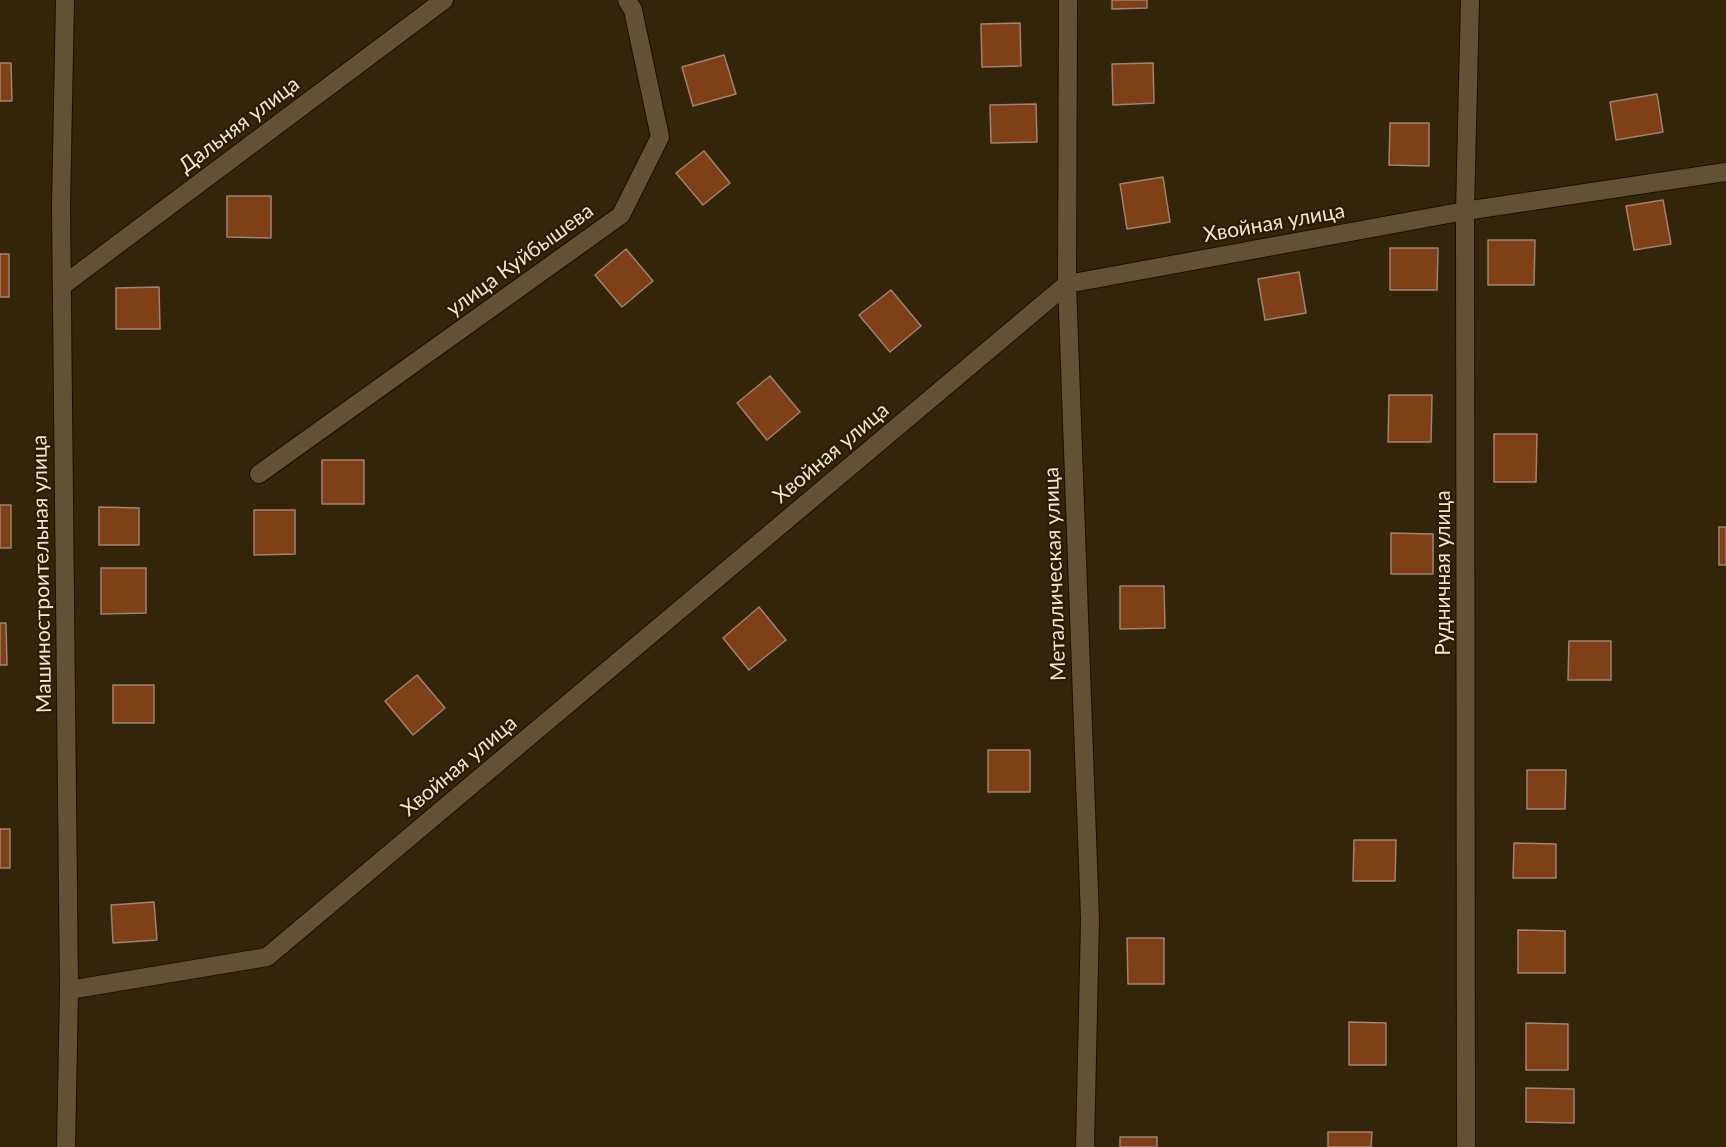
<!DOCTYPE html>
<html>
<head>
<meta charset="utf-8">
<style>
  body { margin:0 }
  canvas { display:block; background:#332509 }
</style>
</head>
<body>
<canvas width="1726" height="1147"></canvas>
<script>
const context = document.querySelector('canvas').getContext('2d');
context.lineJoin = 'round';
function paint(path, color) {
  context.fillStyle = color;
  context.fill(path, 'evenodd');
}
function strokePath(path, color, width, dash) {
  context.strokeStyle = color;
  context.lineWidth = width;
  context.lineCap = dash ? 'butt' : 'round';
  context.setLineDash(dash || []);
  context.stroke(path);
}
function drawText(font, color, halo, rows, align = 'center') {
  context.font = font + ' Lato,sans-serif';
  context.lineWidth = 4.5;
  context.setLineDash([]);
  context.textBaseline = 'middle';
  context.strokeStyle = halo;
  context.fillStyle = color;
  for (const [text, x, y, turn = 0] of rows) {
    context.save();
    context.translate(x, y);
    context.rotate((+turn || 0) * Math.PI / 180);
    context.textAlign = isNaN(turn) ? turn : align;
    if (halo) context.strokeText(text, 0, 0);
    context.fillText(text, 0, 0);
    context.restore();
  }
}
const building = new Path2D(`
  M1112,0h35v8l-35,1z
  M1020,23l1,43 -39,1 -1,-43z
  M724,55l12,39 -43,12 -11,-39z
  M0,63h11l1,38h-12z
  M1153,63l1,40 -41,2 -1,-41z
  M1657,94l6,38 -47,8 -6,-38z
  M1036,104l1,38 -46,1 -1,-38z
  M1390,123h39v43l-40,-1z
  M704,151l26,32 -27,22 -27,-32z
  M1163,177l7,45 -43,7 -7,-45z
  M227,196h44v42l-44,-1z
  M1663,200l8,44 -37,6 -8,-44z
  M1488,240h47l-1,45h-46z
  M1390,248h48l-1,42h-47z
  M626,249l27,32 -31,26 -27,-32z
  M0,254h9v43h-9z
  M1299,272l7,41 -41,7 -7,-41z
  M159,287l1,42h-44v-41z
  M891,290l30,36 -31,26 -31,-37z
  M770,376l30,36 -33,28 -30,-37z
  M1389,395h43l-1,47h-43z
  M1494,434h43l-1,48h-42z
  M322,460h42v44h-42z
  M0,505h11v43h-11z
  M99,507l40,1v37h-40z
  M254,510h41v44l-41,1z
  M1719,527h7v38h-7z
  M1391,533l42,1v40h-42z
  M101,568h45v45l-45,1z
  M1120,586h44l1,42 -45,1z
  M759,607l27,33 -37,30 -26,-32z
  M0,623h6l1,42h-7z
  M1569,641h42v39h-43z
  M417,675l28,33 -32,27 -28,-34z
  M113,685h41v38h-41z
  M988,750h42v42h-42z
  M1527,770h39l-1,39h-38z
  M0,829h10v39h-10z
  M1354,840h42l-1,41h-42z
  M1514,843l42,1v34h-43z
  M154,902l3,38 -44,3 -2,-38z
  M1518,930l47,1v42h-47z
  M1127,938h37v46h-36z
  M1349,1022l37,1v42h-37z
  M1526,1023l42,1v46h-42z
  M1526,1088l48,1v34l-48,-1z
  M1328,1132h44l-1,15h-43z
  M1120,1137h37v10h-37z`);
paint(building, '#7f3f17');
strokePath(building, '#a18170', 1.5);
const street = new Path2D(`
  M1068,0l-1,284 23,635 -5,228
  M62,286l382,-286
  M259,474l362,-259 39,-78 -27,-127 -6,-10
  M69,990l198,-33 800,-673 398,-73 261,-39
  M1466,1147l-1,-936 5,-211`);
const secondary = new Path2D(`
  M65,0l-4,207 8,783 -3,157`);
strokePath(street, '#1a0e00', 20);
strokePath(secondary, '#1a0e00', 20);
strokePath(street, '#615236', 18);
strokePath(secondary, '#615236', 18);
drawText('21px', '#eee5d5', '#291c01', [
  ["Дальняя улица",239,125,-37],
  ["Хвойная улица",1274,223,-10],
  ["улица Куйбышева",520,260,-36],
  ["Хвойная улица",831,453,-40],
  ["Рудничная улица",1443,573,-90],
  ["Машиностроительная улица",42,574,-91],
  ["Металлическая улица",1055,574,-92],
  ["Хвойная улица",459,766,-40]
]);
</script>
</body>
</html>
